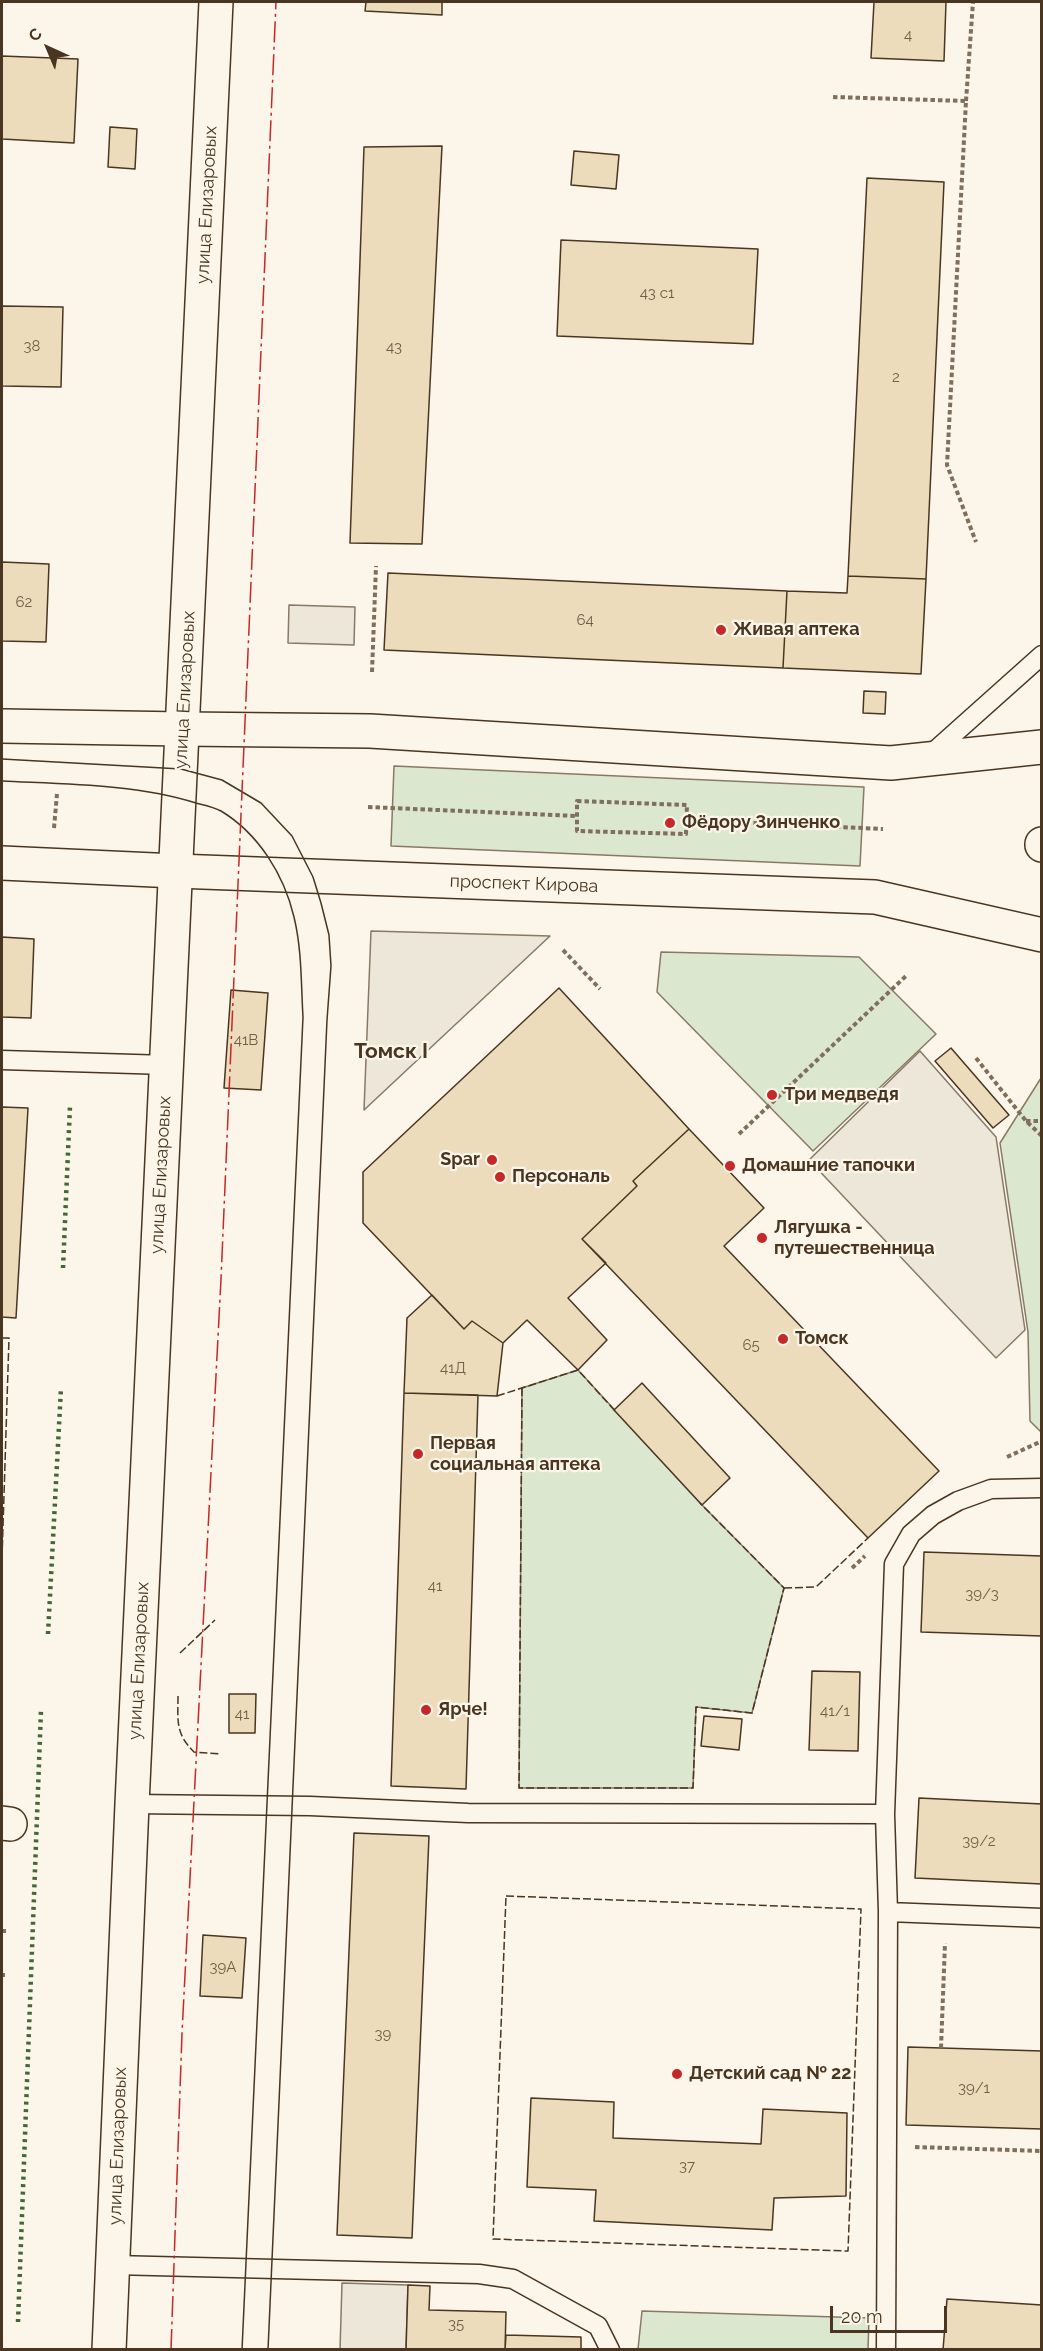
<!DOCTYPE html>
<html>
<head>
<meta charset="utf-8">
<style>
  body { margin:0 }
  #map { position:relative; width:1043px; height:2351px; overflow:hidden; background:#fbf6e9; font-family:Raleway,sans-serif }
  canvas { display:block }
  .frame { position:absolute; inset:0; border:3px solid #4a3520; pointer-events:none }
  .north { position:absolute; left:18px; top:18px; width:60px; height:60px; -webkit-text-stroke:4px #fbf6e9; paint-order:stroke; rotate:316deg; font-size:16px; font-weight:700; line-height:24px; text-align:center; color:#4a3520 }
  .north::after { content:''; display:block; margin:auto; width:21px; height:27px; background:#4a3520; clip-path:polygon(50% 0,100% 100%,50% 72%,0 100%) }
  .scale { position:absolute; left:830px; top:2306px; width:117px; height:27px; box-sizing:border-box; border:3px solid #4a3520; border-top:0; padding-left:8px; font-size:18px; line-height:21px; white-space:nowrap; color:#4a3520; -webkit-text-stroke:4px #fbf6e9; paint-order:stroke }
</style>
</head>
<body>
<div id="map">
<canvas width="1043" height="2351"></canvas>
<div class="frame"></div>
<div class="north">С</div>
<div class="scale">20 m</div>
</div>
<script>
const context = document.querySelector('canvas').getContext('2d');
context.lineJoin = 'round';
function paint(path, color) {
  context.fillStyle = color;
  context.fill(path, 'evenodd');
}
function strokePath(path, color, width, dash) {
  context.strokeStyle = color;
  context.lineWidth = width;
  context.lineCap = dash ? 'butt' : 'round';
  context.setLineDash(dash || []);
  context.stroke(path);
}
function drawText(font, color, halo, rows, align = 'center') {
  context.font = font + ' Raleway,sans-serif';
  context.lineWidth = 4.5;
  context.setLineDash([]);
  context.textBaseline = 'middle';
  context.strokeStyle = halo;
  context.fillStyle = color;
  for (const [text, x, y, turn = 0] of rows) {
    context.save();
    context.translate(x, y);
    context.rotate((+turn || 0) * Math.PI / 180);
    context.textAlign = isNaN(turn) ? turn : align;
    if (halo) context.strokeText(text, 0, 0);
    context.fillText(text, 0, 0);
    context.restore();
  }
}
const green = new Path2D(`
  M394,766l470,21 -4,79 -469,-20z
  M661,952l198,5 77,77 -123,117 -156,-159z
  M1041,1078v354l-11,-11 -2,-89 -28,-189z
  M578,1370l124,135 82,83 -32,125 -56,-6 -3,81h-174l3,-400z
  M642,2311l227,7 -1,31h-230z`);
paint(green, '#dce7d0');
strokePath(green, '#887966', 1.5);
const parking = new Path2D(`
  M289,605l66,2 -1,38 -66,-2z
  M371,931l179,5 -186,174z
  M920,1051l76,86 29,193 -29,28 -187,-198z
  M342,2283l66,2 -2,64 -66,1z`);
paint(parking, '#ede7d9');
strokePath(parking, '#887966', 1.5);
const building = new Path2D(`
  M366,2h76v13l-77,-4z
  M874,2h72l-2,59 -73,-3z
  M2,56l76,3 -4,84 -72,-4z
  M110,127l27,2 -2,40 -27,-2z
  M442,146l-20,398 -72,-1 14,-396z
  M574,151l45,4 -3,34 -45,-4z
  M867,178l77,4 -18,397 -78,-3z
  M561,240l197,9 -5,95 -196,-8z
  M2,306l61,1 -2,80 -59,-1z
  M2,562l47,2 -3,78 -44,-1z
  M388,573l399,18 -4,77 -399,-18z
  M848,576l78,3 -5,95 -138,-6 4,-77 60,2z
  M864,691l22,1 -1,22 -22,-1z
  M2,937l32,2 -3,79 -29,-1z
  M559,988l130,141 -56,52 4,5 -55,53 24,24 -38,35 39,42 -29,30 -51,-50 -24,23 -31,-22 -8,8 -101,-106v-51z
  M231,990l37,3 -7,97 -37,-2z
  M951,1048l58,67 -16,13 -58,-67z
  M2,1107l26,1 -12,210 -14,-1z
  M689,1129l75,79 -40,38 215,225 -71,67 -286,-299 55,-53 -4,-5z
  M432,1295l32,34 8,-8 31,22 -6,53 -93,-3 3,-75z
  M642,1383l88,95 -28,27 -88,-95z
  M404,1393l74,2 -12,394 -75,-3z
  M924,1552l118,4v80l-121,-4z
  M812,1671l48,1 -2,79 -49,-1z
  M229,1694h27l-1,39h-26z
  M704,1716l38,3 -3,31 -38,-4z
  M919,1798l123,6v80l-127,-6z
  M354,1833l75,3 -17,402 -75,-3z
  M203,1935l43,3 -4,60 -42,-2z
  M908,2047l134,4v78l-136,-4z
  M531,2098l83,4 -1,36 148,6 2,-35 84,4 -1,83 -72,2 -2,32 -178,-9 2,-31 -69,-3z
  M408,2285l22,1 -1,24 77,2 -1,38h-99z
  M947,2299l95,6v45h-99z
  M506,2335l75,2v13h-76z`);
paint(building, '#ecdcbc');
strokePath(building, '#4a3520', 1.5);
const service = new Path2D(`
  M929,756l113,-101
  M2,1060l165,5
  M132,1804l178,2 158,7 417,1
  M888,1912l154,6
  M113,2265l366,9 34,5 85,47 12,24
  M886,2350l2,-438 -3,-98 9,-250 17,-30 22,-19 25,-14 33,-12 51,-1`);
const minor = new Path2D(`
  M2,1823l8,1`);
const secondary = new Path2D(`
  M183,729l187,2 521,32 151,-16
  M1042,844v1
  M176,871l699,26 167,38`);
const primary = new Path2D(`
  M2,726l181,3
  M2,863l174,8
  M109,2350l23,-546 84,-1802`);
strokePath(service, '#4a3520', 21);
strokePath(minor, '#4a3520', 36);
strokePath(secondary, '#4a3520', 36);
strokePath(primary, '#4a3520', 36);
strokePath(new Path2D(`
  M833,97l133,4 -19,364 29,77
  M966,101l7,-99
  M372,672l4,-106
  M577,801l110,4 -1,29 -109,-3z
  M368,807l209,9
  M686,820l197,9
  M54,828l3,-34
  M563,950l37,39
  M976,1058l50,63 16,15
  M1026,1121h16
  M739,1134l168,-159
  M1007,1457l35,-16
  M852,1568l13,-12
  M2,1931h4
  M2,1975h3
  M941,2048l4,-105
  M915,2147l127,4`), '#7f6f5c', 4, [4.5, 3]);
strokePath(service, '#fbf6e9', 18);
strokePath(minor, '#fbf6e9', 33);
strokePath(secondary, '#fbf6e9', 33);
strokePath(primary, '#fbf6e9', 33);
strokePath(new Path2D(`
  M2,759l179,10 41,11 39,23 31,33 21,41 8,26 8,32 2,31 -4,54 -59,1330
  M2,781c60,3 135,3 194,22 8,2 18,4 25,8 38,23 63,64 73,106 8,33 7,67 9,100l-61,1333`), '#4a3520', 1.5);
strokePath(new Path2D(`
  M63,1268l7,-162
  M48,1634l13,-246
  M18,2322l23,-612`), '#436837', 4.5, [3, 4.5]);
strokePath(new Path2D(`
  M2,1338h7l-7,220
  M522,1388l-3,400h174l3,-81 56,6 32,-125 -84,-85
  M497,1396l81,-26 38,42
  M784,1588l32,-1 52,-49
  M180,1653l35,-33
  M178,1696c0,25 -3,37 16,56l26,2
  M506,1896l355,13 -13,342 -355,-12z`), '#4a3520', 1.5, [8, 3]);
strokePath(new Path2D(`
  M171,2350l11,-317 39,-754 55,-1277`), '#c62828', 1.5, [21, 4.5, 3, 4.5]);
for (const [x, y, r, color] of [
  [721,630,6,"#c62828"],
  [670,823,6,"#c62828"],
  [772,1095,6,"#c62828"],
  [492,1160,6,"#c62828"],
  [730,1166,6,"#c62828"],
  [500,1177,6,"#c62828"],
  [762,1238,6,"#c62828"],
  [783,1339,6,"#c62828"],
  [418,1454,6,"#c62828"],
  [426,1710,6,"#c62828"],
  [677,2074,6,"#c62828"]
]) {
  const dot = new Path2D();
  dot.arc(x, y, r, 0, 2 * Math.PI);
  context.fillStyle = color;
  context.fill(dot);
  strokePath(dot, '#fbf6e9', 2);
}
drawText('15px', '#725f47', null, [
  ["4",908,35],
  ["43 с1",657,293],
  ["38",32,346],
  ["43",394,347],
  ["2",896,377],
  ["62",24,602],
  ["64",585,620],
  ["41В",246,1040],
  ["65",751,1345],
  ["41Д",453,1368],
  ["41",435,1586],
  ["39/3",982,1594],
  ["41/1",835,1711],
  ["41",242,1714],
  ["39/2",979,1841],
  ["39А",223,1967],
  ["39",383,2034],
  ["39/1",974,2088],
  ["37",687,2166],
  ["35",456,2324]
]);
drawText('18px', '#4a3520', '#fbf6e9', [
  ["улица Елизаровых",207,205,-87],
  ["улица Елизаровых",185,690,-87],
  ["проспект Кирова",524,884,2],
  ["улица Елизаровых",161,1175,-87],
  ["улица Елизаровых",139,1661,-87],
  ["улица Елизаровых",118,2146,-88]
]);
drawText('bold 18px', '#4a3520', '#fbf6e9', [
  ["Живая аптека",733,630],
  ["Фёдору Зинченко",682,823],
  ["Три медведя",784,1095],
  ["Spar",480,1160,"right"],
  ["Домашние тапочки",742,1166],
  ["Персональ",512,1177],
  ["Лягушка -",774,1228],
  ["путешественница",774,1249],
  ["Томск",795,1339],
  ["Первая",430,1444],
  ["социальная аптека",430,1465],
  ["Ярче!",438,1710],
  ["Детский сад № 22",689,2074]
], 'left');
drawText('bold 21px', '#4a3520', '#fbf6e9', [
  ["Томск I",391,1052]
]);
</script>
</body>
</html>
